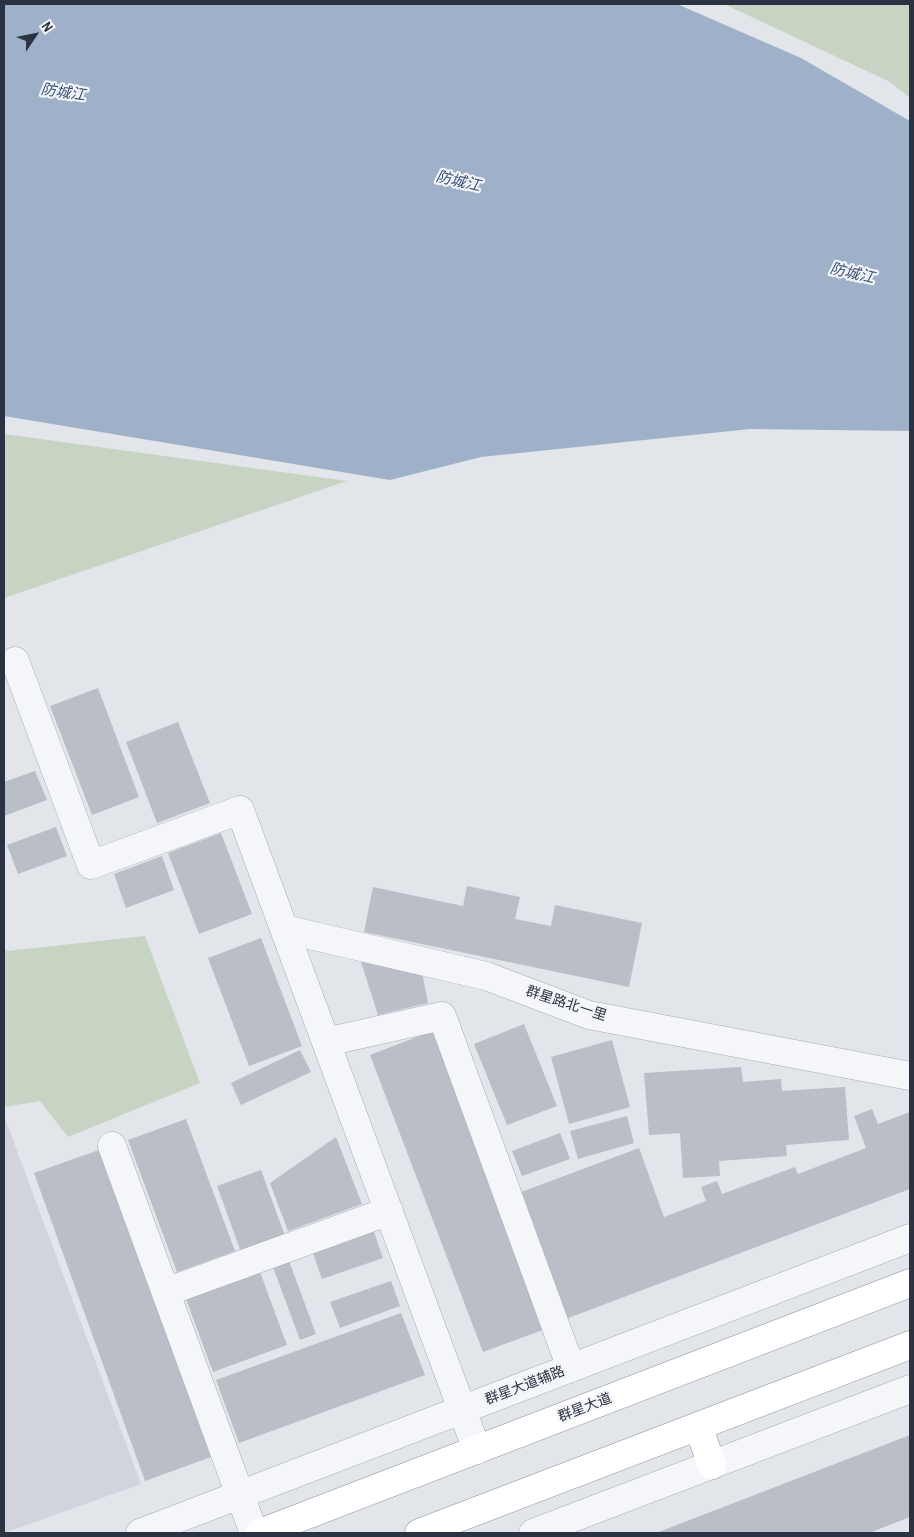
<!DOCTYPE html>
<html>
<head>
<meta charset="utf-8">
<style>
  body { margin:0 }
  #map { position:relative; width:914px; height:1537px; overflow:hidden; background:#e2e5ea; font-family:"Archivo Narrow",sans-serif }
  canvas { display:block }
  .frame { position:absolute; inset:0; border:5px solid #2b3242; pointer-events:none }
  .north { position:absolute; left:10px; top:10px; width:50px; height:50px; -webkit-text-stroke:4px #f2f4f8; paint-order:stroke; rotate:56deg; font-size:14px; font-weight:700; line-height:20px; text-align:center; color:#2b3242 }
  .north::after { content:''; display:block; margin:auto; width:18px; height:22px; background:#2b3242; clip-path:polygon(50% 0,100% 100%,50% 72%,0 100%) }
</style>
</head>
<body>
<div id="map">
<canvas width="914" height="1537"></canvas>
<div class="frame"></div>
<div class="north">N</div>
</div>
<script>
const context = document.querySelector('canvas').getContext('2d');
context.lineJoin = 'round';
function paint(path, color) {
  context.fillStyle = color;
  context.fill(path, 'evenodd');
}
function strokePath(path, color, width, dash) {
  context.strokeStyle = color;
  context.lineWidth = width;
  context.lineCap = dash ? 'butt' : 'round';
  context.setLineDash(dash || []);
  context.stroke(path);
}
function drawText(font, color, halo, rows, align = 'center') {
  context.font = font + ' "Archivo Narrow","Noto Sans SC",sans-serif';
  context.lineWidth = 4.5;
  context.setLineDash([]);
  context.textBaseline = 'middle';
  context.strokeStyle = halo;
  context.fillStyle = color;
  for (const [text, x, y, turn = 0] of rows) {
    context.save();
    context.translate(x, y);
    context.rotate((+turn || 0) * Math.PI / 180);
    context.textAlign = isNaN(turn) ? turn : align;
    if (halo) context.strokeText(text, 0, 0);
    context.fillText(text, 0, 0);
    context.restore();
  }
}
paint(new Path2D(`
  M6,1121l135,363 -137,49v-411z`), '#d1d4dc');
paint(new Path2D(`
  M724,4h186v94l-20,-16z
  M4,434l343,47 -343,117z
  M145,936l55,147 -132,54 -28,-36 -36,6v-160l3,4z`), '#c7d4c4');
paint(new Path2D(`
  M4,4h673l124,54 109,63v310l-160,-2 -269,28 -91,23 -386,-64z`), '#9fb1c9');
paint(new Path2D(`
  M98,688l41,109 -47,18 -42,-109z
  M178,722l32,81 -53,20 -31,-81z
  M35,771l12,29 -43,16v-34z
  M56,827l11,29 -49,18 -11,-29z
  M221,833l31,81 -53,20 -31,-81z
  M162,856l12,34 -48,18 -12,-34z
  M467,886l53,11 -5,22 36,7 4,-21 87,18 -13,64 -265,-55 9,-45 90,19z
  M261,938l41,108 -53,20 -41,-108z
  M360,959l61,8 7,36 -50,12z
  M524,1024l33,82 -50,19 -33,-81z
  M435,1030l113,298 -65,24 -113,-297z
  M612,1040l18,67 -61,17 -18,-67z
  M300,1050l11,22 -70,33 -10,-22z
  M741,1067l2,15 38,-3 1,12 63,-4 4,53 -63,5 1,11 -68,5 1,15 -37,2 -3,-45 -31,2 -5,-62z
  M872,1109l6,15 32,-12v77l-347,131 -47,-126 123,-46 25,69 42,-16 -5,-14 16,-6 5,13 73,-27 3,7 68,-26 -12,-32z
  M627,1116l7,27 -56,16 -8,-28z
  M186,1119l49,132 -58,21 -49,-132z
  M560,1133l10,26 -48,17 -10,-25z
  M336,1137l26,67 -74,27 -18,-48z
  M99,1150l112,307 -66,24 -111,-308z
  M261,1170l24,66 -44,16 -24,-66z
  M374,1232l9,26 -61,21 -9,-26z
  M289,1261l27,73 -16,6 -27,-73z
  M260,1272l27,73 -74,27 -27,-73z
  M391,1281l9,25 -60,22 -10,-26z
  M401,1313l24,62 -186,68 -23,-63z
  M910,1435v82l-41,16h-213z`), '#babec7');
const minor = new Path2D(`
  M15,661l76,204 149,-55 237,640
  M284,929l202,47 103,39 321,61
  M326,1042l116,-26 129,352
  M112,1146l142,387
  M166,1292l223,-81
  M140,1533l770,-295
  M533,1533l377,-144`);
const highway = new Path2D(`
  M698,1426l14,39
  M260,1533l650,-250
  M419,1533l491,-188`);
strokePath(minor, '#a7acb4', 29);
strokePath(highway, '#8a92a0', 29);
strokePath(minor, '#f5f6f9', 28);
strokePath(highway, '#fff', 28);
drawText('14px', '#2b3242', '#f2f4f8', [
  ["群星路北一里",566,1004,18],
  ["群星大道辅路",525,1386,-21],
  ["群星大道",585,1408,-21]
]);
drawText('italic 15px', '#364f74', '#f2f4f8', [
  ["防城江",63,93,8],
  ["防城江",458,182,13],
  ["防城江",852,274,13]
]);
</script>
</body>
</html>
